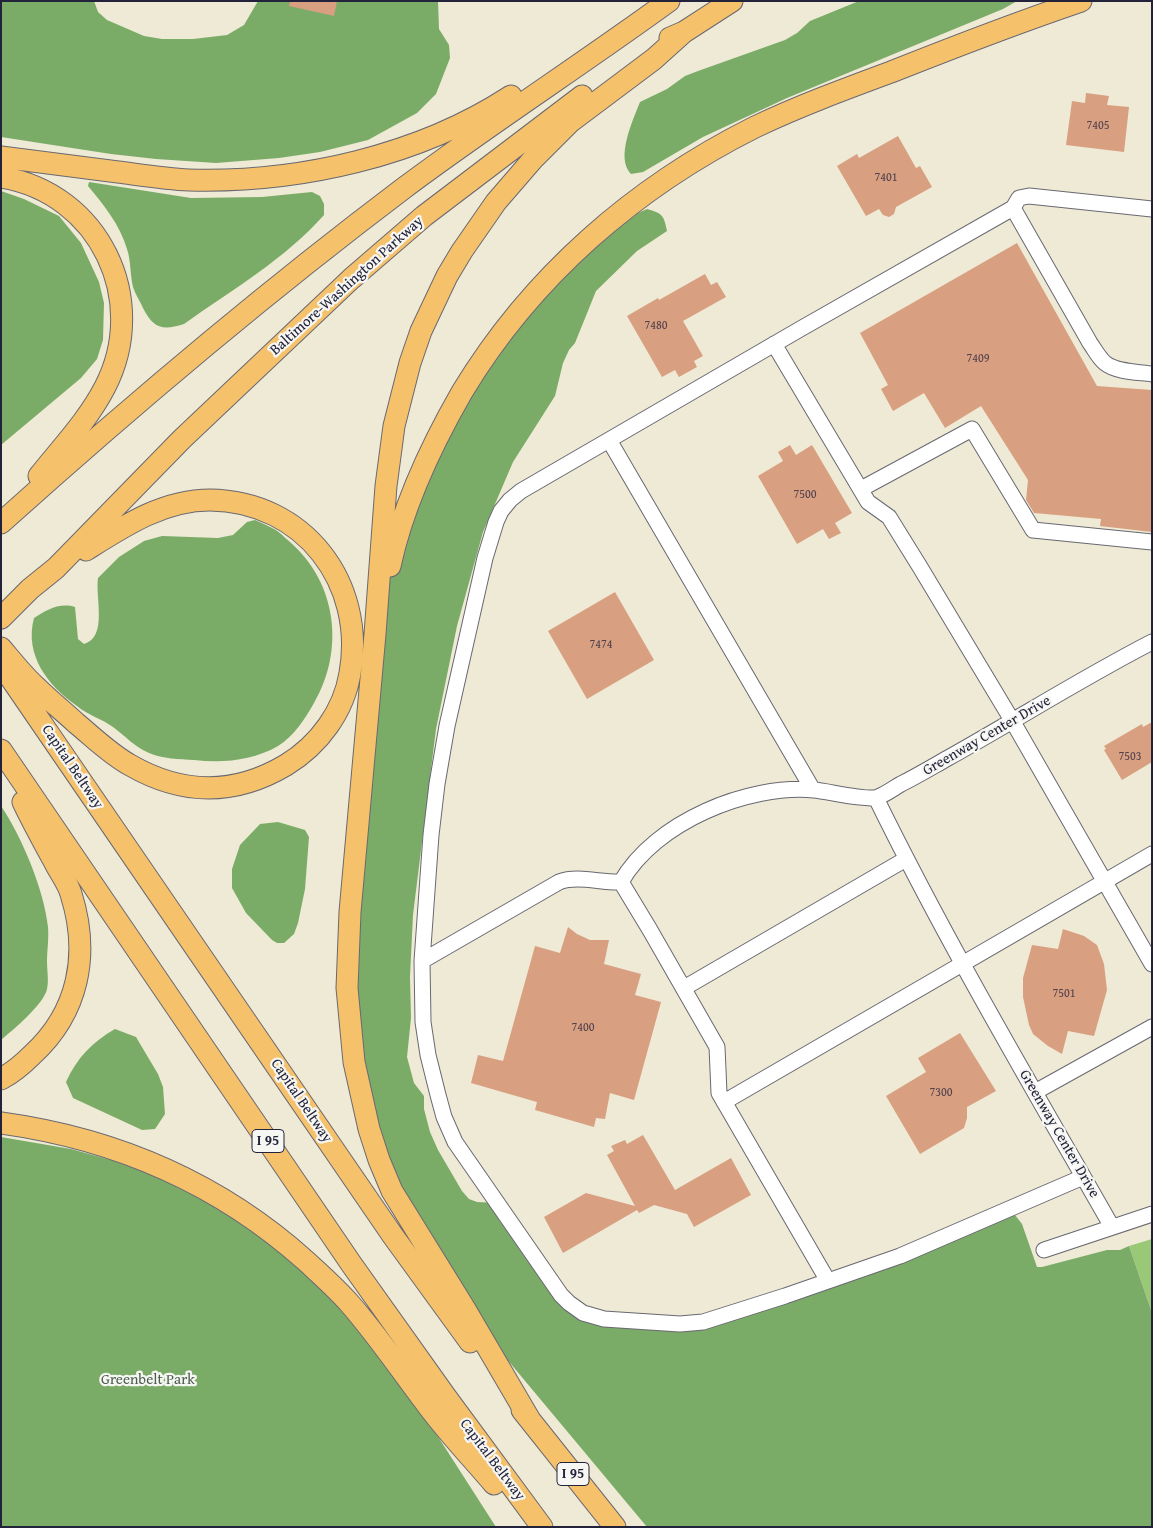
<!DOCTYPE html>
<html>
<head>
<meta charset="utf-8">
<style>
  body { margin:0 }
  #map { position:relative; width:1153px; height:1528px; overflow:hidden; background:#eeead5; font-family:"Gentium Book Plus",serif }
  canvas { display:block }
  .frame { position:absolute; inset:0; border:2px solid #22223b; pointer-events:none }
</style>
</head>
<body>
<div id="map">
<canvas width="1153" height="1528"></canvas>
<div class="frame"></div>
</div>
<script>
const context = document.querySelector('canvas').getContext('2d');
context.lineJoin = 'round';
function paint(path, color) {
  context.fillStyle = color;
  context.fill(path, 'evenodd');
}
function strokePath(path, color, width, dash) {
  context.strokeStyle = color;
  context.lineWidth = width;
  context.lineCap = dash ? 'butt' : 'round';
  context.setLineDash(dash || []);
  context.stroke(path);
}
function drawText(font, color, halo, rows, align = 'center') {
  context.font = font + ' "Gentium Book Plus",serif';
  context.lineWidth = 4.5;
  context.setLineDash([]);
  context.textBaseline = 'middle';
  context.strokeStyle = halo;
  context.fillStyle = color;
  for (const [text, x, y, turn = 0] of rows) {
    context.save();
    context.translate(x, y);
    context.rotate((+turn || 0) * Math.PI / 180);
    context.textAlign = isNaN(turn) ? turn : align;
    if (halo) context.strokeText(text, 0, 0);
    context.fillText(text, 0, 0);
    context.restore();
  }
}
paint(new Path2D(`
  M1152,1239v71h-1l-22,-64z`), '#99c877');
paint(new Path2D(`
  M1,1h93l4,11 9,8 37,16 18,3h31l34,-4 17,-10 14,-24h180l1,28 10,16 1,13 -14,36 -19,19 -49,27 -48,12 -41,6 -63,5 -60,-4 -45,-5 -110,-17z
  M859,1h158l-14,8 -216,89 -84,39 -60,35 -12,2c-16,-16 2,-54 9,-72l27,-13 18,-13 13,-5 87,-31 12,-7 13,-12z
  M89,182l102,16 71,-1 50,-5 8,4 4,8v11c-39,44 -92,75 -140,109 -22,7 -31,4 -41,-16 -3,-7 -8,-14 -10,-21 -3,-13 -2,-26 -6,-38 -7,-24 -23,-44 -39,-63z
  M1,191l23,8 35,17 22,27 18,39 5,21 -1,37 -6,19 -16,19 -80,67z
  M647,209c15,4 17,6 20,22l-30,20 -41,40 -21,52 -6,7 -6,13 -8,33 -42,66 -30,70 -10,36 -16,58 -21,103 -23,186 -3,62 1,41 -4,39 7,26 10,13v13l6,23 8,18 24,41 7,8 8,3 21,1 78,105 104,16 148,-43 36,-4 151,-62 7,9 15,43h5l65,-17h13l9,-4 22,64 1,217h-505l-182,-218 -73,-118 -43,-168 26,-389 20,-94 35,-87 105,-160 103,-80z
  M255,520c6,3 12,5 17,8 7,3 12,9 18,14 47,41 55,108 24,161 -9,16 -20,33 -36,43 -26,15 -55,17 -84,14 -15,-1 -31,-1 -45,-7 -14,-6 -24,-17 -36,-26 -11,-8 -25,-12 -36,-21 -29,-20 -53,-51 -43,-88 12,-8 26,-16 41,-11l3,32 6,5c24,-7 11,-46 14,-66l21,-21 25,-16 18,-5 56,2 15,-3 14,-13z
  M1,806c21,31 43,84 47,121 1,12 -1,24 -1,35 0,8 2,19 0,27 -3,15 -34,41 -46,51z
  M278,822l27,8 4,7 -4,52 -7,34 -4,11 -10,9h-7l-5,-3 -26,-27 -14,-25v-19l8,-24 20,-21z
  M115,1029l21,8 22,37 5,13 2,27 -10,15 -13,1 -69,-32 -7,-16c11,-24 26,-40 49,-53z
  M1,1137l70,12 40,11 40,14 73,37 63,43 65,63 74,101 70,109h-495z`), '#7aac68');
paint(new Path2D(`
  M290,1h47l-3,15 -45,-10z
  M1086,93l23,3 -2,9 22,2 -5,45 -58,-7 6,-44 13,2z
  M898,136l18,32 4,-2 12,21 -36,20 -2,7 -5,3 -6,-2 -4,-6 -13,7 -29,-50 20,-12 2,4z
  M1017,243l80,143 55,4v142l-52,-6 1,-7 -67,-6 -8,-13 2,-20 -47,-74 -36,22 -21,-35 -31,18 -12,-22 7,-4 -28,-52z
  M705,274l6,11 6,-3 9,15 -43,24 20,35 -9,5 3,6 -18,10 -4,-7 -13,7 -35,-61 31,-18 1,2z
  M790,445l6,10 16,-10 40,68 -17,10 6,10 -12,6 -6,-10 -26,15 -39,-68 25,-15 -5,-9z
  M615,592l39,68 -67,39 -39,-68z
  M1152,722v40l-30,18 -18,-30 2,-1 -2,-3 38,-22 1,3z
  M568,927l9,7 13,6h19l-5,24 37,10 -6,21 26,7 -27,98 -24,-7 -5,26 -9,-1 -2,9 -59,-17 2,-8 -66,-19 7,-28 25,6 32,-115 25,7z
  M1063,929l21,7 13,9 7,19 3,26 -13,46 -26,-5 -6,23 -14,-8 -15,-12 -4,-9 -6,-28v-19l9,-33 26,4z
  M960,1033l36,58 -29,16v11l-3,10 -44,26 -34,-58 40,-24 -8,-14z
  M643,1135l32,55 56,-32 20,37 -57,32 -7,-13 -33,-9 -15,8 -2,-3 -74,43 -19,-36 42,-24 49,13 -28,-51 7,-4 -3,-5 14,-6 2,4z`), '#d89f80');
const minor = new Path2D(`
  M1013,208l6,-10 10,-2 123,13
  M774,344l94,158 21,15 31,50 93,155 139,242
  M609,440l204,350
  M861,489l111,-60 61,101 119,12
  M876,798c72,147 155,287 236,429
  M621,882l29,48 67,117 2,46 109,188
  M422,961l137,-79c19,-7 42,1 62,0 34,-60 127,-98 193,-92 13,1 55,11 64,7 8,-3 16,-9 23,-13 16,-8 31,-17 47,-26 68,-38 134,-80 204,-116
  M684,988l222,-129
  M1035,1092l117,-65
  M724,1102l428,-248
  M1083,1177l-183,79 -115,40 -82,26 -23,2 -76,-5 -21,-6 -14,-10 -8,-8 -106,-153 -11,-25 -6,-22 -10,-40 -5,-33 -1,-61 9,-126 6,-51 10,-58 38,-168 11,-36 5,-11 9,-11 11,-9 281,-163 211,-120 77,135c5,7 9,15 15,20 11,9 33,9 47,11
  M1044,1250l108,-36`);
const highway = new Path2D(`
  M670,38l14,-6 48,-31
  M1,157c39,5 78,10 117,15 23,3 48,7 71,8 110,3 230,-24 322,-84
  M1,177c99,16 149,123 104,210 -17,33 -43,60 -66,89
  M1,523c130,-117 264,-230 403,-335 87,-65 177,-123 265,-187
  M390,566c13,-61 41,-120 72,-174 70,-116 173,-205 293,-265 44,-21 90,-38 136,-55 63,-25 125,-49 190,-71
  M1,618l29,-29 26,-21 126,-129 169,-160 73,-63 158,-120
  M1,648c11,13 22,27 34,38 13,13 28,25 41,37 17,14 34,31 54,42 52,30 104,31 156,0 33,-20 58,-54 64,-92 16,-90 -46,-172 -140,-173 -47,0 -86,26 -124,50
  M1,664l392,572 77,106
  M1,750l351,515 94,132 96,130
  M1,1079c11,-6 22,-15 31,-24 47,-43 58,-101 39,-161 -3,-11 -11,-21 -16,-31 -11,-20 -22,-40 -32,-61
  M1,1123c116,16 218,60 305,138 15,14 31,28 44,43 28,32 52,68 78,102 20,27 44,52 66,78
  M522,1410l93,117
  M530,1420l-65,-111 -73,-118 -13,-31 -10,-31 -15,-67 -7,-74 3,-76 25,-278 11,-148 8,-60 16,-63 11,-32 26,-55 15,-25 34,-49 38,-44 36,-36 84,-63 30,-27`);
strokePath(minor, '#696871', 17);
strokePath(highway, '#696871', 23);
strokePath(minor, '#fff', 15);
strokePath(highway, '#f6c16b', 21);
drawText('12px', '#50414c', null, [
  ["7405",1098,126],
  ["7401",886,178],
  ["7480",656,326],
  ["7409",978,359],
  ["7500",805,495],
  ["7474",601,645],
  ["7503",1130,757],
  ["7501",1064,994],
  ["7400",583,1028],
  ["7300",941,1093]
]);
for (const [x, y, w] of [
  [268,1141,32],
  [573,1474,32]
]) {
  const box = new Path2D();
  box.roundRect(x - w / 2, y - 11.5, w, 23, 4);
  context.fillStyle = '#f6f6f2';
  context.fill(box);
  strokePath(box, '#22223b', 1);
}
drawText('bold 14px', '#22223b', null, [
  ["I 95",268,1141],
  ["I 95",573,1474]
]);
drawText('15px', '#22223b', '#f6f6f2', [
  ["Baltimore-Washington Parkway",347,286,-42],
  ["Greenway Center Drive",987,736,-30],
  ["Capital Beltway",72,767,56],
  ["Capital Beltway",301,1101,56],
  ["Greenway Center Drive",1059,1134,60],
  ["Capital Beltway",492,1460,53]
]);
drawText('15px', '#4c5c50', '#f6f6f2', [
  ["Greenbelt Park",148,1380]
]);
</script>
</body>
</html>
